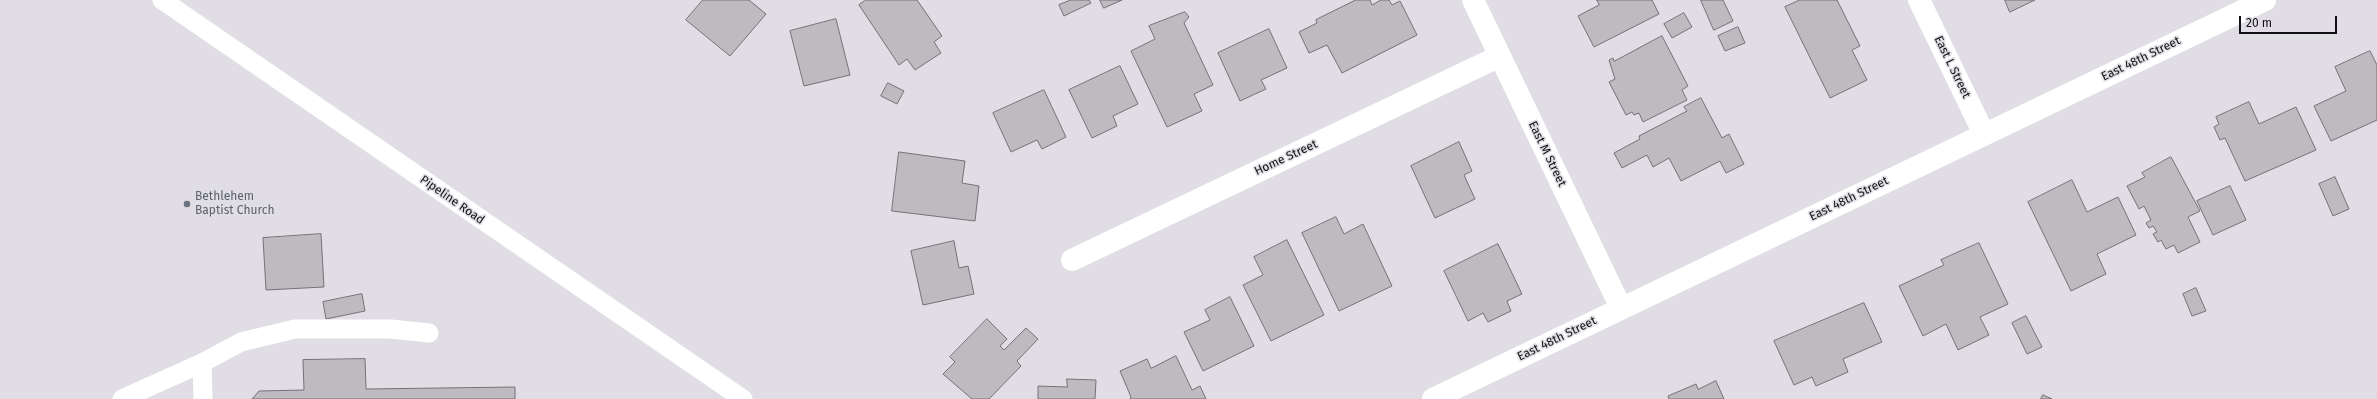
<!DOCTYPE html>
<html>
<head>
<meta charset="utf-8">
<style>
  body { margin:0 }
  #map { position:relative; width:2377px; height:399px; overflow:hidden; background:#e0dde4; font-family:"Fira Sans",sans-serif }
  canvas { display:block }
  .scale { position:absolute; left:2239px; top:16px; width:98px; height:18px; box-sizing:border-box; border:2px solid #111012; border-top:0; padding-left:5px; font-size:12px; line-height:14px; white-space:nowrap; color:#111012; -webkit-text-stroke:3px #e0dde4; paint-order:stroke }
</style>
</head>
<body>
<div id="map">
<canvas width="2377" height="399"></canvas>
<div class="scale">20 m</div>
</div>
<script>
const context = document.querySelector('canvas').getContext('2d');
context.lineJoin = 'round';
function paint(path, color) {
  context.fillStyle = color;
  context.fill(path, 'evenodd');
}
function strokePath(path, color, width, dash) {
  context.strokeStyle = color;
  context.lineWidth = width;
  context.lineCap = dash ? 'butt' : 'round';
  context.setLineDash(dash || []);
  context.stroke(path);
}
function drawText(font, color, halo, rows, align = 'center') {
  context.font = font + ' "Fira Sans",sans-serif';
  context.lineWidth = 3;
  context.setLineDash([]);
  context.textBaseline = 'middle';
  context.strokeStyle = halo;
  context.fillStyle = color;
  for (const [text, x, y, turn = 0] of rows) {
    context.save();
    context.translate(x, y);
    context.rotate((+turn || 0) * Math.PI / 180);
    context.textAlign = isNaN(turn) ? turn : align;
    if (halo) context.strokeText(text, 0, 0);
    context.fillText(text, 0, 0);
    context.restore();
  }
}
const building = new Path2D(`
  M703,0h46l17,14 -36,42 -44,-36z
  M866,0h51l25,36 -8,6 7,11 -26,17 -8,-11 -8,6 -40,-60z
  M1071,0h18l2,3 -27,13 -5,-11z
  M1100,0h22l-18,8z
  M1356,0h14l2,5 9,-5h8l3,5 8,-4 17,34 -75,38 -15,-28 -18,8 -10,-21 18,-9 -1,-3z
  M1597,0h55l7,14 -65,33 -16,-31 21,-11z
  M1701,0h22l10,21 -19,9z
  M1800,0h37l23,46 -8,4 15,30 -37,18 -45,-91z
  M2005,0h30l-25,12z
  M1185,12l4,5 -5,6 29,62 -19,9 8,17 -35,16 -36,-76 24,-12 -6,-13z
  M1684,13l8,14 -20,11 -8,-14z
  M836,19l14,56 -46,11 -14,-55z
  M1738,27l7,16 -20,8 -7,-15z
  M1269,29l18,39 -26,12 5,9 -26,12 -22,-48z
  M1662,36l26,50 -6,4 5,10 -44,22 -4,-9 -5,2 -2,-3 -6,3 -17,-33 6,-3 -6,-19 4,-2 1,3z
  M2370,51l7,14v55l-46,21 -17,-35 32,-15 -11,-24z
  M1120,66l18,38 -25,12 4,10 -25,12 -23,-48z
  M888,83l16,8 -7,13 -16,-8z
  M1044,90l22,47 -24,12 -5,-9 -26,12 -18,-39z
  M1701,98l21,40 7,-4 15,30 -18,9 -6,-12 -39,20 -12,-23 -16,9 -6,-12 -25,13 -8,-15 26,-14 -1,-3 48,-25 -3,-4z
  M2249,102l10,22 37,-17 20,43 -71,31 -20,-43 -5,2 -6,-13 5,-3 -3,-7z
  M1459,142l13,29 -8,4 11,24 -40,19 -24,-52z
  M899,152l66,9 -3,22 17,3 -4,35 -83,-10z
  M2171,157l29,54 -12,6 12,25 -22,11 -4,-8 -8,4 -5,-9 -3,2 -5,-8 4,-2 -4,-6 -4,2 -3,-5 5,-3 -7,-14 -5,3 -12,-23 18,-9 -3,-4z
  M2335,177l14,32 -16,7 -14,-32z
  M2072,180l15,32 31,-15 18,38 -39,19 9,20 -35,17 -43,-89z
  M2230,186l16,34 -33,15 -16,-34z
  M1336,217l8,17 19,-10 29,62 -53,25 -37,-78z
  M321,234l3,53 -58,3 -3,-52z
  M1287,240l37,75 -53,26 -28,-56 20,-10 -9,-18z
  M954,241l5,27 9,-2 6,28 -51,11 -12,-54z
  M1979,243l29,61 -28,13 9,18 -31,15 -12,-26 -23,12 -24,-50 45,-21 -3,-5z
  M1498,244l24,50 -15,7 4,10 -23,11 -5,-9 -15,8 -24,-50z
  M2196,288l10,23 -14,5 -9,-22z
  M362,294l3,17 -39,8 -3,-17z
  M1230,297l24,49 -51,25 -19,-39 26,-12 -5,-10z
  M1864,303l18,39 -39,17 5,13 -32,14 -4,-9 -18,8 -20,-44z
  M2026,316l16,31 -15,7 -15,-31z
  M987,319l20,20 -7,7 4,4 22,-22 12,11 -21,22 4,5 -32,33h-17l-29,-25 12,-12 -5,-5z
  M1176,356l16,34 8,-4 6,13h-76l1,-2 -11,-26 27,-12 4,9z
  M365,359l1,30 149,-2v12h-263l7,-8 45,-1 -1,-30z
  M1067,379l29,1 -1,19h-57v-13l29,1z
  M1716,381l8,18h-55l-1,-3 28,-12 2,5z
  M2043,395l9,4h-11z`);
paint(building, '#bdbac0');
strokePath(building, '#747177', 1);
strokePath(new Path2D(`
  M162,0l581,399
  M202,363l1,36
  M122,399l80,-36 39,-21 54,-13h96l38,4`), '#fff', 19);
strokePath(new Path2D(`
  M1473,0l148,308
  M1919,0l65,134
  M1072,260l428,-204`), '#fff', 22);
strokePath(new Path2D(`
  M1433,399l832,-399`), '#fff', 22);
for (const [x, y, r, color] of [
  [187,204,4,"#6b7280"]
]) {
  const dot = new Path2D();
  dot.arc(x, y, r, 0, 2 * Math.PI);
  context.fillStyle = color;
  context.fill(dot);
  strokePath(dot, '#e0dde4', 1.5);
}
drawText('12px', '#111012', '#e0dde4', [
  ["East 48th Street",2141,59,-26],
  ["East L Street",1952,67,64],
  ["East M Street",1547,154,64],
  ["Home Street",1286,158,-25],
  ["East 48th Street",1849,199,-26],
  ["Pipeline Road",452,200,35],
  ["East 48th Street",1557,339,-26]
]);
drawText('12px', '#5b616d', '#e0dde4', [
  ["Bethlehem",195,197],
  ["Baptist Church",195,211]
], 'left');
</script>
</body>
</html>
